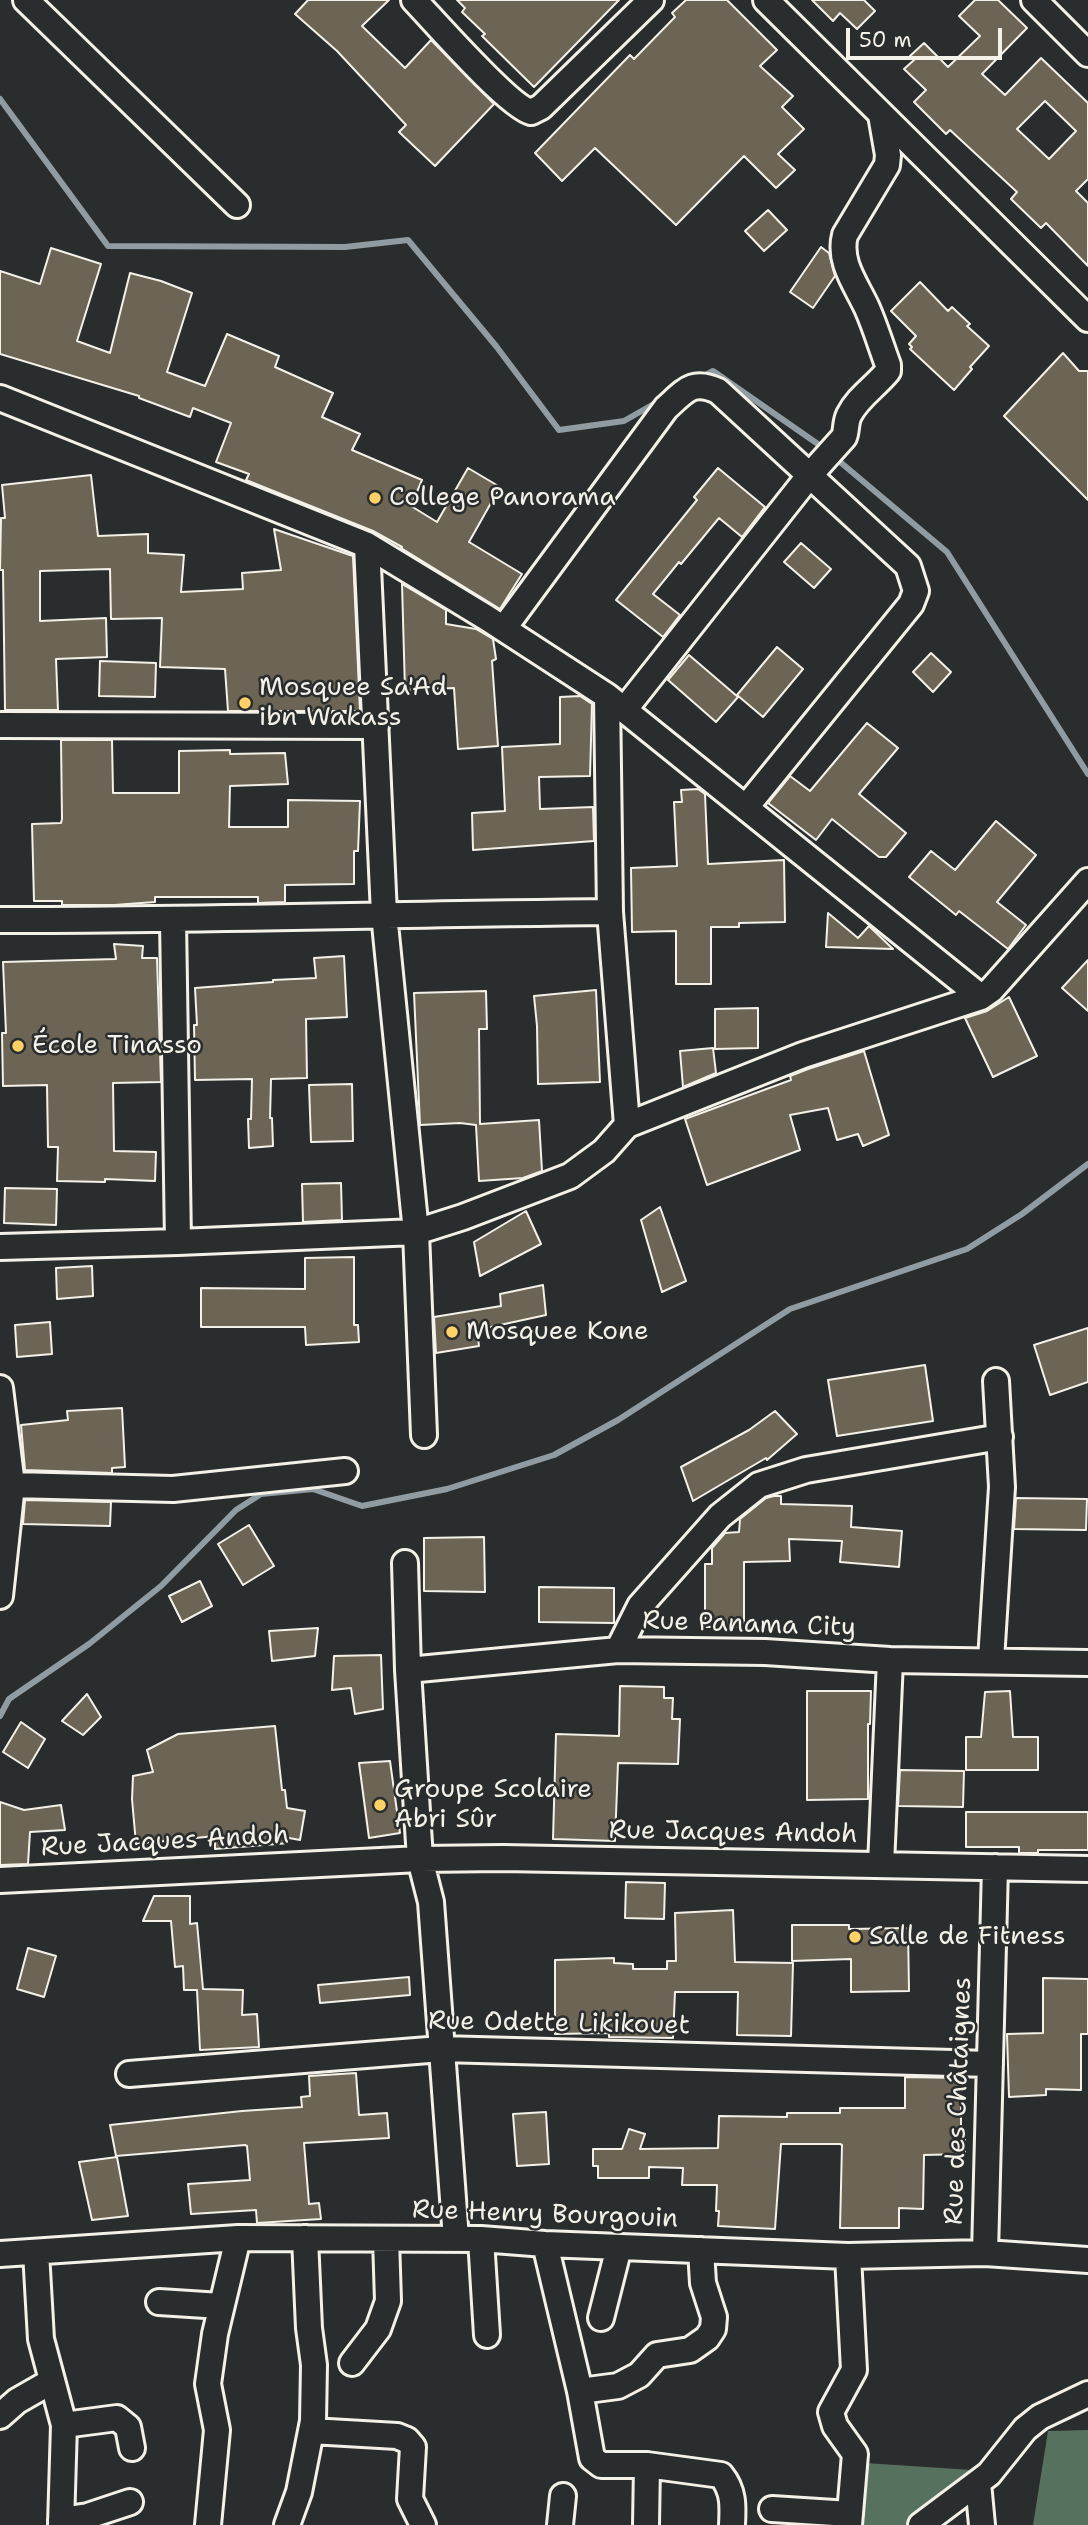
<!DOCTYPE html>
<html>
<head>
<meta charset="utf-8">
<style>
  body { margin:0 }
  #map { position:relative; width:1088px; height:2525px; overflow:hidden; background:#2a2d2e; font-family:"Shantell Sans",sans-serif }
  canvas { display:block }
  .scale { position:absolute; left:846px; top:28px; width:156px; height:32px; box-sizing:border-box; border:4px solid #f4f1e8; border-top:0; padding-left:9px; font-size:21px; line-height:24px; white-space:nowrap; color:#f4f1e8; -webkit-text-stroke:5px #2a2d2e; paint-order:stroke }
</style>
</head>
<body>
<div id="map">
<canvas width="1088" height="2525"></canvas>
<div class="scale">50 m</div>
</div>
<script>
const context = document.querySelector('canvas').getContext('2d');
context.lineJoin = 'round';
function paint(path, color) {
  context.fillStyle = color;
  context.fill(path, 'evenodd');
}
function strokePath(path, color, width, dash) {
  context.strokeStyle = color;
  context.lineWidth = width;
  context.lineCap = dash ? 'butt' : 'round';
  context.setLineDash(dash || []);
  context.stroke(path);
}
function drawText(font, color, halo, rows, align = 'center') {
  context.font = font + ' "Shantell Sans",sans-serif';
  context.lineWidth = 5;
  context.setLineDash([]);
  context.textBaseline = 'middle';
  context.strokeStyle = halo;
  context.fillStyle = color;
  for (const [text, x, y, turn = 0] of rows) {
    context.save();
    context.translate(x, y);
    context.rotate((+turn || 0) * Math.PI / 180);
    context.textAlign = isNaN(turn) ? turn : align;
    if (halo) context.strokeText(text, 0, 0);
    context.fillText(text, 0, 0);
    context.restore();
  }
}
paint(new Path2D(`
  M1088,2430v95h-55l15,-94z
  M850,2462l137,9 -78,54h-65z`), '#57715f');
strokePath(new Path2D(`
  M0,99l108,147 237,1 63,-7 88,106 63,84 65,-9 35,-20
  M702,377l11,-6 112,78
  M833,456l114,96 141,222
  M0,1716l9,-17 80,-55 72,-58 75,-76 25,-16 52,-5 49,17 85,-17 107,-34 64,-35 172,-111 177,-60 55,-35 66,-50`), '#909ca1', 6);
const building = new Path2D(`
  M308,0h81l-27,26 43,42 26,-28 63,64 -59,62 -36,-34 7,-7 -69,-74 -42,-37z
  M457,0h162l-85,87 -52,-51 3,-2 -23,-22 3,-4z
  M686,0h41l50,50 -17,16 33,30 -11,11 22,22 -26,25 17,16 -19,18 -32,-32 -68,69 -81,-77 -33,33 -27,-28 95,-98 4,4 41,-42 -3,-4z
  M812,0h52l11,11 -18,18 -17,-16 -7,8z
  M975,0h23l29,28 -45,46 23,21 36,-37 47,45v76l-12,12 12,12v63l-42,-43 -5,5 -30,-29 6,-7 -67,-62 -4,4 -32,-32 12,-12 -22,-21 10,-9 -4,-4 14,-13 24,24 32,-31 -21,-20zM1045,101l31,30 -27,28 -32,-30z
  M768,210l19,20 -23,21 -19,-20z
  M821,247l8,6 6,23 -22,32 -23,-16z
  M51,248l50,16 -24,77 33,12 20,-80 31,8 31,12 -25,79 38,14 22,-52 52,22 -4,11 58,26 -11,24 38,17 -8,16 70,30 -11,26 26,16 31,-54 32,19 -31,55 53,32 -22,35 -99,-61 1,-1 -29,-16 -127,-51 3,-6 -33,-12 15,-39 -38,-15 -3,9 -51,-19v-2l-139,-42v-83l40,13z
  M920,282l28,29 4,-4 18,17 -3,2 22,20 -19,21 2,2 -18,21 -44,-41 2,-2 -3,-3 7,-8 -25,-25z
  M1063,353l16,18h9v129l-84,-84z
  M718,468l47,39 -23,30 -23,-19 -38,46 -2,-2 -26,32 27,21 -17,22 -47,-37 81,-100 -3,-3z
  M91,475l7,61 50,-2v19l36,2 -3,37 62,-3 -1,-16 39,-3 -7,-41 79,27 7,155h-132l-3,-42 -65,-2 2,-49 -51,1 -1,-50 -70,2v50l66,-3 1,39 -51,2 2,51h-53l-2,-140h-3l1,-52h4l-3,-33z
  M801,543l30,26 -17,19 -30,-26z
  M402,584l44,26v14l30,5 17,10 3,20 -4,2 6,85 -40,3 -4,-61 -49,2z
  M777,647l26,22 -40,48 -26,-22z
  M931,653l20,19 -18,20 -20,-20z
  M689,655l49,42 -22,25 -48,-42z
  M100,661l56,2 -1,34 -56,-1z
  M580,696l12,8 -2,72 -51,1 1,32 53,-2 1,34 -121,9 -1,-37 33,-2 -3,-64 58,-3v-47z
  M867,723l31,25 -39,46 47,39 -20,24h-7l-47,-38 -16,21 -48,-37 22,-27 20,15z
  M61,740h51l1,53h66v-42l51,-1v4l55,-1 3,31 -58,2 -1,41h59v-27l72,1 -2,50h-4v33l-69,1v17l-27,1v-6h-103v5l-41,3h-52v-4h-28l-2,-77 29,-1 1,-4z
  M698,789l7,5 3,70 76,-4 1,62 -46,1v4h-28v57h-35v-53l-44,1 -1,-64 46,-2 -3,-64h8l-1,-12z
  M996,821l40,34 -39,47 29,23 -18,24 -49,-38 -3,4 -47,-38 22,-26 24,19z
  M828,913l30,25 11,-12 24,23 -67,-2z
  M114,944l29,2 -1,12h15l4,124 -48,1 1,68 42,1 -1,29 -50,-2v3l-48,-1 1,-34h-10l-1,-62 -44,1 -1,-53h4l-3,-71 113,-3z
  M344,956l3,61 -41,2 1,59 -36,1 -1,39h2l1,28 -24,2 -1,-29h3l1,-40 -57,1 -1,-55h3l-2,-37 78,-6v-2l43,-2 -2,-20z
  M1088,960v51l-26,-23z
  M596,990l4,92 -62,2 -1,-58 -3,-30z
  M486,991l1,38h-8l1,95 59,-4 3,51 -19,7 -44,3 -3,-56 -16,-2 -40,2 -6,-132z
  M1009,997l28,59 -44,21 -28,-59 22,-7z
  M758,1008v40l-43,1v-40z
  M713,1048l3,25 -33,14 -3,-36z
  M864,1051l25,84 -26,11 -5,-12 -21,6 -9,-32 -38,7 10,35 -93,35 -22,-66 106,-39 -1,-4 18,-7z
  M352,1084l1,57 -42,1 -2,-57z
  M341,1183l1,37 -39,2 -1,-38z
  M5,1188l52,1 -1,36 -52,-2z
  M660,1207l26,74 -24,11 -21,-72z
  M526,1211l15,33 -61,32 -6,-34z
  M354,1257v68h4l1,17 -53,3 -1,-18h-104v-39l104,1v-31z
  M92,1266l1,30 -36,3 -1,-31z
  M543,1285l3,30 -69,15 2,16 -43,7 -2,-36 67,-11 -1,-12z
  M50,1322l2,32 -35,3 -2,-32z
  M1088,1328v54l-38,13 -16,-50z
  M925,1365l8,56 -96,15 -9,-56z
  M122,1408l3,59 -13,1v5l-87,-3 -4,-45 47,-5 -1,-9z
  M775,1411l22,23 -30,26 -1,-2 -73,43 -12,-34 68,-37z
  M774,1496h7v8l71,2 -1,21 51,4 -3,36 -59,-5 2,-21 -53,-2 1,22 -46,1v65h-39v-63h7v-16l13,-15 14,-1 1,-13 26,-21z
  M1016,1498l71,1 -1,31 -72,-1z
  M25,1500l86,2 -1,24 -87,-2z
  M249,1525l25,41 -31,19 -25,-41z
  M484,1537l1,55 -61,-1v-53z
  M200,1581l12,25 -30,16 -13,-26z
  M539,1587l75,1v35l-75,-1z
  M318,1628l-3,28 -43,5 -3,-30z
  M381,1655l2,54 -28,5 -4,-26 -19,2 2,-34z
  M620,1686l44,1v11h9l-1,21h8l-2,45 -60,-1 -3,78 -62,-2 3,-105 63,2z
  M807,1691h64l-1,33h-2v75l-61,1z
  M1010,1691l3,46h25v33h-72v-33h15l4,-45z
  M87,1694l14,23 -18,18 -21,-14z
  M21,1722l24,17 -17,29 -25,-16z
  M275,1726l7,64h3l2,18 18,3 -5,29 -11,-2v5l-74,6v-13l-79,8 -4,-45 1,-23 20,-4 -6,-22 31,-16z
  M390,1761l10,72 -31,5 -10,-75z
  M900,1770l64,1 -1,36 -65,-1z
  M0,1802l24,8 37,-5 4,25 -35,2 -2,32 -28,1z
  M966,1812h122v38h-50v3h-19v-6h-53z
  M626,1882l39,1 -1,36 -39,-1z
  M154,1896h36v28l7,-1 6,66 40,1 -1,25 15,-1 2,33 -59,3 -3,-60h-13l-1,-24 -8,1 -4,-46h-28z
  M733,1910l2,52 58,1 -2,73 -54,-1 1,-43h-63l-2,46 -64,-1v-4l-54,1v-74l59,-2v5l19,1v5h34v-8h9l-1,-48z
  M792,1925h57v4l59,-1 1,63 -58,1v-33l-59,2z
  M28,1948l28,8 -12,41 -27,-8z
  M409,1977l1,18 -90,8 -2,-18z
  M1043,1978l45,1v55h-7v56l-35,-1v6l-37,2 -2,-63 36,-1z
  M356,2073l3,42 28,-2 2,25 -85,5 5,61 10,-1 2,16 -64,4 -1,-13 -65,4 -3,-30 62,-4 -3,-34 -2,-1 -129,11 -6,-31 132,-14 60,-4 -1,-10 9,-1 -1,-20z
  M905,2077l56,1v56h4v20l-41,1 -1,54 -24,-1v20h-59l2,-83 -2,-1h-59l-6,85 -57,-3 1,-15h-3l1,-26h-35l1,-17 -34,-1v11h-51v-12h-5v-17h29l7,-20 16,5 -5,15 78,-1 1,-32 68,1v-4h53v-5h65z
  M546,2112l3,52 -32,2 -4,-52z
  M117,2157l11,59 -36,4 -13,-58z`);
paint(building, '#6c6555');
strokePath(building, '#f4f1e8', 2);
const minor = new Path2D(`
  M26,0l211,205
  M414,0c20,21 95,107 117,112l10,-5 110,-107
  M766,0l322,319
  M1034,0l54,54
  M0,398l367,147 120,73 120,78 374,301
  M367,545l17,369 32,318 8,203
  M504,628l162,-220c19,-17 26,-29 52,-17l190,175 8,25 -5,13 -164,202
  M625,709l184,-233 35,-39c3,-7 1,-14 5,-22 9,-18 26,-28 39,-44v-6c-7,-19 -13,-39 -21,-57 -11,-24 -29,-46 -22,-73l42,-70 1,-10 -7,-40
  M0,725l376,1
  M610,912l17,213 176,-70 178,-58 10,-7 97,-109
  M0,920c203,0 407,-6 610,-8l-3,-216
  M173,920l5,322
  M0,1247l178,-5 238,-10 47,-15 107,-41 34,-25 23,-26
  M0,1388l12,97 -12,111
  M12,1485l161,4 172,-18
  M405,1563l3,107 12,189 11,43 25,337
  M618,1650l22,-44 80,-90 39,-31 47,-15 194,-33
  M991,1660l11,-173 -6,-106
  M408,1670l210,-20 147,2 125,8 198,3
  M881,1865l9,-205
  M0,1880l420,-21 83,-1 585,11
  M129,2074l312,-25 549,15
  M481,2239l6,96
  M545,2244l35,147 12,67 9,7h46l74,10c13,16 12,31 11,50
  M36,2252l5,87 23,86 -3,100
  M985,2253l10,-386
  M0,2254l238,-16 243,1 64,5 303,12 137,-3 103,7
  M848,2256l6,114 -23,42 4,14 20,28 -6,71
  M159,2302l62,4
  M601,2318l18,-71
  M352,2363l26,-34 10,-28 -2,-62
  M580,2391l38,-5 21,-11 18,-20 33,-5 17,-12 6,-9 1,-12 -11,-34 -2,-33
  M0,2416l17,-15 35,-20
  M64,2425l53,-7 11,9 4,21
  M311,2431l86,5 10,4 6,7 -3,52 13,26
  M978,2483l4,42
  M772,2509l78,5
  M61,2520l27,-4 42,-14
  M208,2525l9,-95 -9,-46 7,-50 23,-96
  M287,2525l12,-33 14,-71 1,-56 -5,-37 -4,-90
  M560,2525l3,-29
  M646,2525l1,-60
  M921,2525l68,-51 36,-45 15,-12 48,-23`);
strokePath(minor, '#f4f1e8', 30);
strokePath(minor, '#2a2d2e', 24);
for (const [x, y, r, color] of [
  [375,498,7,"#ffd166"],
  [245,703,7,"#ffd166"],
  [18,1046,7,"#ffd166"],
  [452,1332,7,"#ffd166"],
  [380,1805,7,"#ffd166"],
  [855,1937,7,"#ffd166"]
]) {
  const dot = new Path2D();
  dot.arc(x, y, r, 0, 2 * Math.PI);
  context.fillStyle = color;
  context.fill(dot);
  strokePath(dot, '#2a2d2e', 2.5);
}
drawText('26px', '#f4f1e8', '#2a2d2e', [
  ["College Panorama",389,498],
  ["Mosquee Sa'Ad",259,688],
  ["ibn Wakass",259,718],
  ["École Tinasso",32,1046],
  ["Mosquee Kone",466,1332],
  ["Groupe Scolaire",394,1790],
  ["Abri Sûr",394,1820],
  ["Salle de Fitness",869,1937]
], 'left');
drawText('26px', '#f4f1e8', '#2a2d2e', [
  ["Rue Panama City",749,1625,2],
  ["Rue Jacques Andoh",733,1833,1],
  ["Rue Jacques Andoh",165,1842,-3],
  ["Rue Odette Likikouet",559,2024,1],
  ["Rue des Châtaignes",959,2101,-88],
  ["Rue Henry Bourgouin",545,2215,2]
]);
</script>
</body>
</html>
